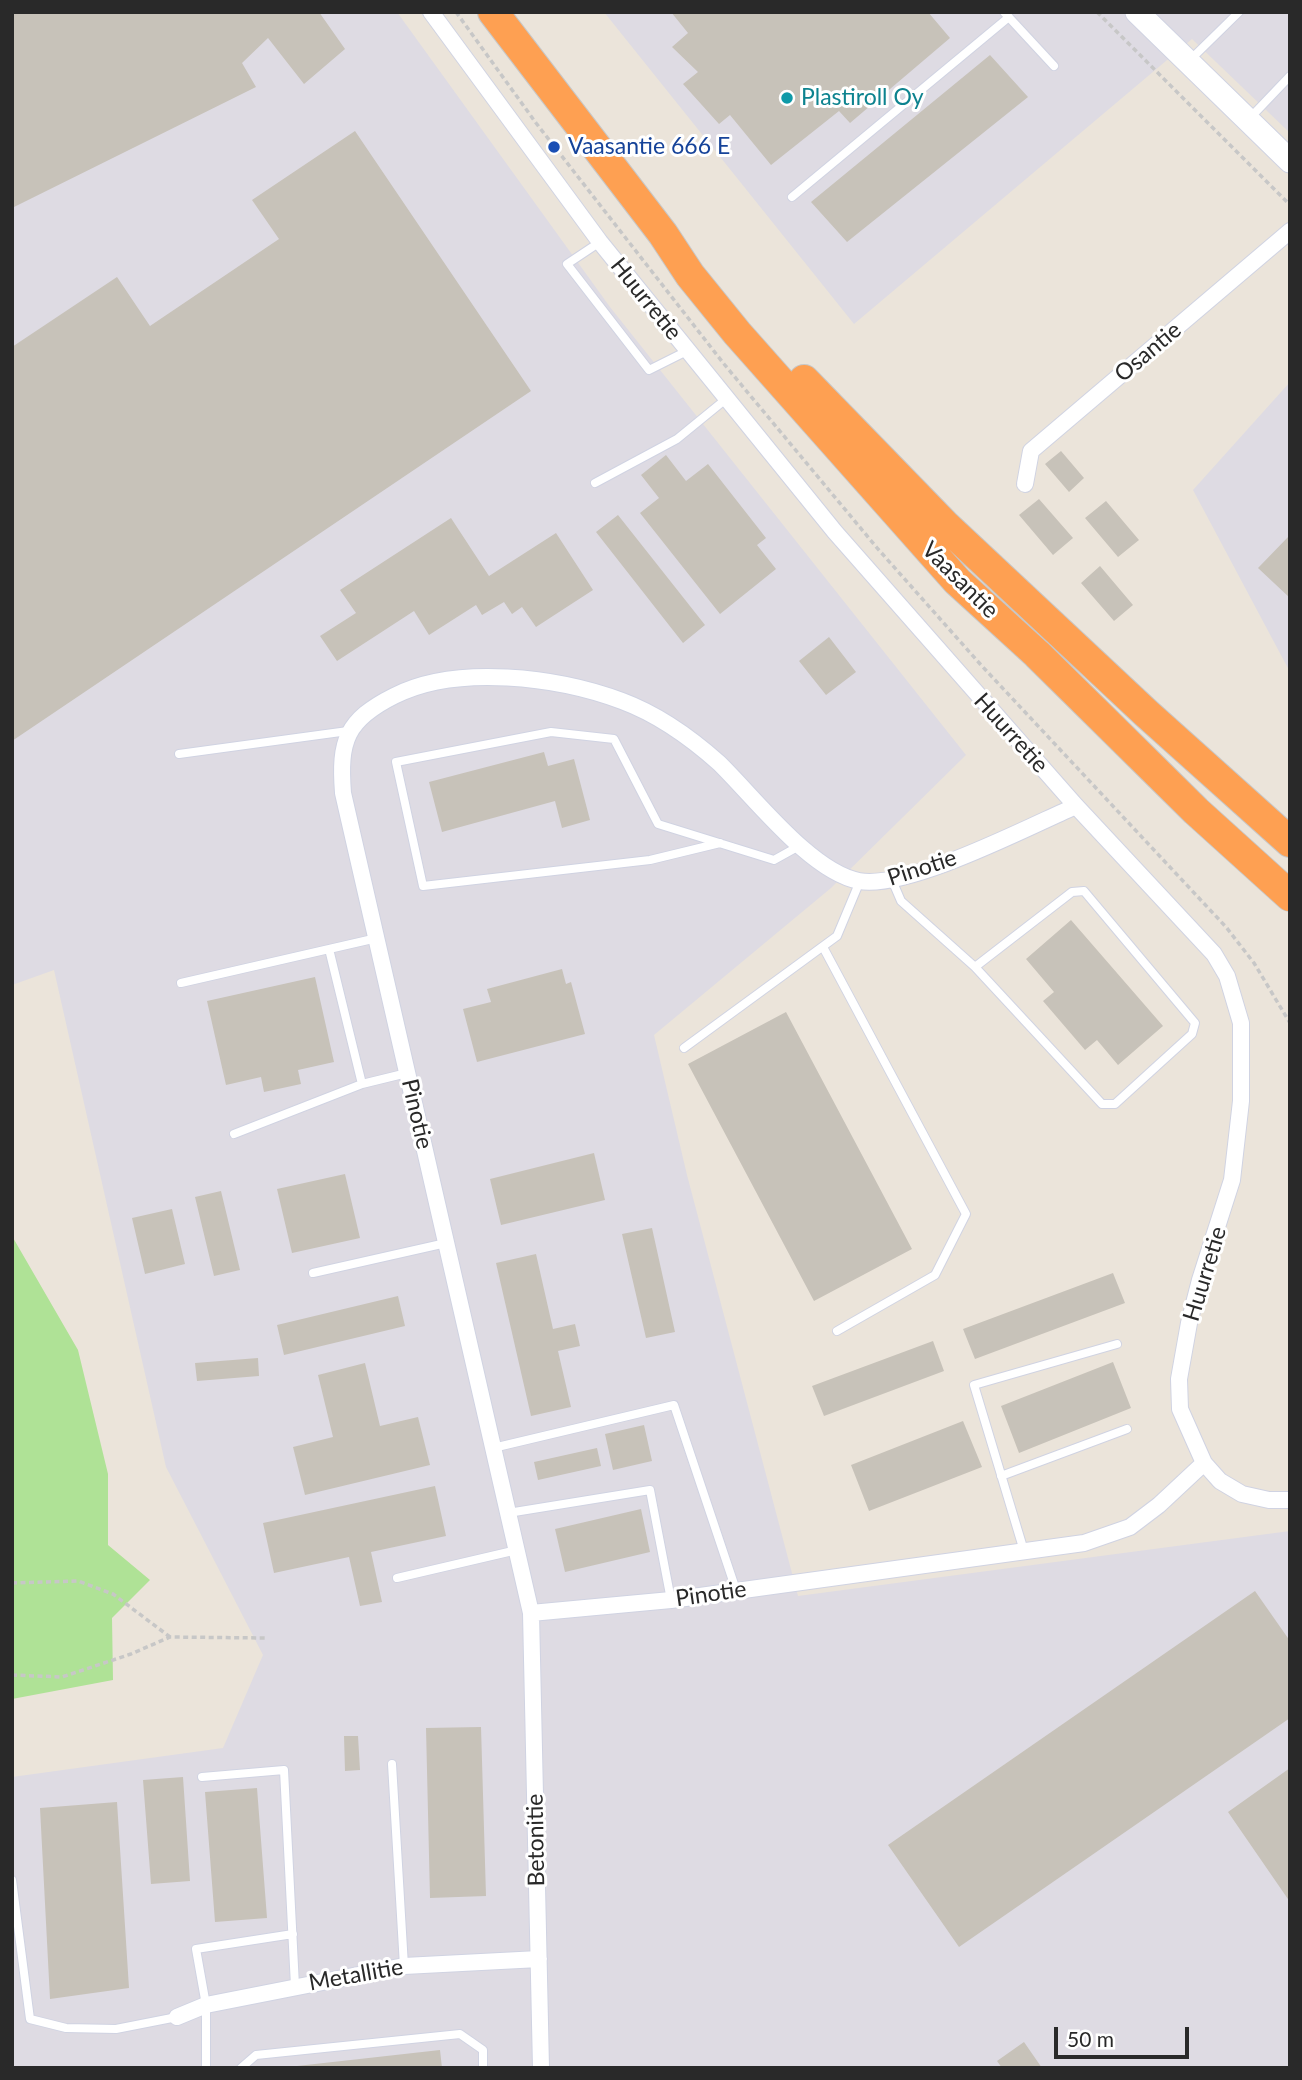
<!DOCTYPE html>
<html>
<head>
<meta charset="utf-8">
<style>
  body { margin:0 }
  #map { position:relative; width:1302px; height:2080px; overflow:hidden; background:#ebe4da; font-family:Lato,sans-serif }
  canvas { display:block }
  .frame { position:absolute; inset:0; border:14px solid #292929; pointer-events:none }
  .scale { position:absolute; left:1054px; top:2027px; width:135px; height:32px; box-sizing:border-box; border:4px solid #292929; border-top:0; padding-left:9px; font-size:21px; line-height:24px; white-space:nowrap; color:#292929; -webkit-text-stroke:5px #fff; paint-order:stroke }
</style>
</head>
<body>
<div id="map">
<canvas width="1302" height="2080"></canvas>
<div class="frame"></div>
<div class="scale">50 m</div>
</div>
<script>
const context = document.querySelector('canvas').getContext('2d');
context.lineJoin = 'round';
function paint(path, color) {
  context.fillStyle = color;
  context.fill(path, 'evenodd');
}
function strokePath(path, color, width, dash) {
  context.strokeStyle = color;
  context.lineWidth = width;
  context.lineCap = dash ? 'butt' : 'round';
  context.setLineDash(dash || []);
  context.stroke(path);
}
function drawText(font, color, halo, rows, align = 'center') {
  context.font = font + ' Lato,sans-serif';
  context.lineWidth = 6;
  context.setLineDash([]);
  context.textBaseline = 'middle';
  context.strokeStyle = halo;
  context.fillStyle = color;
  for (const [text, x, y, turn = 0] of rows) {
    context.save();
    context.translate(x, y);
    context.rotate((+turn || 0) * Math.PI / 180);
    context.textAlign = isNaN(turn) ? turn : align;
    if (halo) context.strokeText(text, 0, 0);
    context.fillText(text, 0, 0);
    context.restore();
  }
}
paint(new Path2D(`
  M12,12h385l213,295 356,448 -135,133 -177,147 33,140 111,421 492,-65v537h-1278v-291l211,-29 40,-93 -97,-188 -112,-497 -42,15z
  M604,12h686v121l-98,-94 -338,285z
  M1290,382v290l-97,-182z`), '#dedbe3');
paint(new Path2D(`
  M12,1236l66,114 30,124v71l42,35 -38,38 1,62 -101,19z`), '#afe296');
paint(new Path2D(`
  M12,12h307l26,37 -41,35 -36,-46 -26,25 14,24 -244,121z
  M671,12h257l22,26 -100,85 -11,-12 -68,54 -41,-50 -11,9 -36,-40 15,-12 -26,-25 16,-14z
  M990,55l38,42 -181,145 -36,-40z
  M355,131l176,260 -519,350v-394l105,-70 33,49 129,-87 -27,-39z
  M1061,451l23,27 -15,14 -24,-28z
  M666,455l20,26 22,-17 58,74 -9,7 19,24 -56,45 -80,-101 19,-15 -18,-23z
  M1039,499l34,39 -20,17 -34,-40z
  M1106,501l33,39 -21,17 -33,-39z
  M618,515l87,110 -22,18 -87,-111z
  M451,518l38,58 67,-43 37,57 -57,37 -14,-20 -10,7 -8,-12 -22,13 -6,-10 -47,30 -15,-24 -77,50 -17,-25 36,-23 -16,-23z
  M1290,535v63l-32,-30z
  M1100,566l33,39 -19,16 -33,-38z
  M829,637l27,35 -30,23 -27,-34z
  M544,752l4,14 26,-7 16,61 -28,8 -7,-27 -113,31 -13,-50z
  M1071,920l92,106 -45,39 -21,-25 -12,10 -42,-49 11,-9 -28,-33z
  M562,969l4,15 5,-2 14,52 -108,28 -14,-53 28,-7 -4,-13z
  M315,977l19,85 -36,8 3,14 -37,8 -3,-15 -35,8 -19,-84z
  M786,1012l126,237 -98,52 -126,-237z
  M594,1153l11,47 -104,25 -11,-46z
  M345,1174l15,64 -68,15 -15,-64z
  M221,1191l19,79 -26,6 -19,-79z
  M172,1209l13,55 -40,10 -13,-56z
  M652,1228l23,104 -29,6 -24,-104z
  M536,1254l17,75 22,-5 5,22 -22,5 13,56 -40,9 -35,-153z
  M1113,1273l12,30 -150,56 -12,-30z
  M398,1296l7,30 -121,29 -7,-30z
  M933,1341l11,30 -120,45 -12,-30z
  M258,1358l1,18 -62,5 -2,-18z
  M1113,1362l18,46 -112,45 -18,-47z
  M365,1363l15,63 38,-9 12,48 -125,30 -12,-48 40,-10 -15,-62z
  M963,1421l19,46 -113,44 -18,-46z
  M644,1425l8,36 -39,9 -8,-36z
  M597,1448l4,18 -63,14 -4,-18z
  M435,1486l11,50 -75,16 11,50 -22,4 -11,-49 -75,16 -11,-50z
  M641,1509l9,43 -85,20 -10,-43z
  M1255,1591l35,50v77l-331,229 -71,-102z
  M481,1727l5,169 -56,2 -4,-170z
  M344,1736h14l2,34 -15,1z
  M1290,1768v134l-62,-90z
  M183,1777l7,104 -39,3 -8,-104z
  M257,1788l10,130 -52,4 -10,-130z
  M117,1802l12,186 -79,11 -10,-191z
  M1024,2042l18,26h-40l-5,-7z
  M440,2050l2,18h-144l-1,-2z`), '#c7c2b9');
const lane = new Path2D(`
  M1004,12l50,54
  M1189,61l50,-49
  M1249,119l41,-43
  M792,197l217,-180
  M600,242l-33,22 82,106 38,-19
  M595,483l82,-44 49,-40
  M179,754l169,-23
  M720,843l-70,17 -227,26 -27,-124 155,-30 63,7 44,85 116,36 27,-15
  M892,880l9,21 74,66 127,137h13l77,-70 3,-11 -111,-132 -12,1 -97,75
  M823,947l143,267 -31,61 -98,56
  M329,949l33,135 45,-11
  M181,983l196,-45
  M684,1048l153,-112 23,-55
  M234,1134l128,-50
  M313,1273l133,-30
  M493,1448l181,-43 62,185
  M1001,1476l126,-47
  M508,1513l142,-23 21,110
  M1024,1551l-50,-166 143,-41
  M397,1578l120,-28
  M392,1764l12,202
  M202,1777l82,-7 11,216
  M12,1880l18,139 36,9 50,1 61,-12
  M206,2068v-63l-10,-56 97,-15
  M241,2068l15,-13 204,-21 23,16v18`);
const street = new Path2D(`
  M431,12l169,230 235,290 241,274 138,148 13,22 14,47v78l-9,79 -32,100 -11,43 -10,56 1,30 24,54 16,18 22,13 27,6h21
  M1025,484l6,-33 259,-220
  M1076,806c-48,21 -169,84 -217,75 -48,-9 -105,-84 -140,-118 -28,-25 -62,-49 -97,-62 -64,-24 -166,-37 -228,-5 -48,24 -55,45 -51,97l188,820 140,-13 413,-57 46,-16 29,-22 45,-42
  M531,1613l10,455
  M177,2017l29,-12 198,-39 135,-7`);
const secondary = new Path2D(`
  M1137,12l153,149`);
const highway = new Path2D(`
  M493,12l170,222 27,41 47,58 220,248 80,73 159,157 94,85
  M804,380l141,145 201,188 144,129`);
strokePath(lane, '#d0d3e2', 10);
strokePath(street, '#d0d3e2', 18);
strokePath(secondary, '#d0d3e2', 25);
strokePath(highway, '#c7c7c7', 32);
strokePath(new Path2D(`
  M456,12l80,111 188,241 154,185 103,116 245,262 28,36 36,60
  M1097,12l193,193
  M12,1583l66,-2 35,13 57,43
  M12,1675l50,2 69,-23 39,-17 97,1`), '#c7c7c7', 3.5, [5, 3.5]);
strokePath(lane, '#fff', 8);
strokePath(street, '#fff', 16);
strokePath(secondary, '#fff', 23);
strokePath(highway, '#fea052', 30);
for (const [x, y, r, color] of [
  [787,98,7,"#0f9aa8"],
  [554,147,7,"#1a4fb4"]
]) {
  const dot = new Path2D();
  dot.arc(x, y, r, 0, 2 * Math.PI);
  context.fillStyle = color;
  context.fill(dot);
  strokePath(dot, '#fff', 2.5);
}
drawText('23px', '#0d838f', '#fff', [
  ["Plastiroll Oy",801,98]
], 'left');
drawText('23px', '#164399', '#fff', [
  ["Vaasantie 666 E",568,147]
], 'left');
drawText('23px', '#292929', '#fff', [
  ["Huurretie",646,299,51],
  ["Osantie",1148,352,-40],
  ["Vaasantie",960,580,45],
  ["Huurretie",1011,733,48],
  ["Pinotie",922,868,-18],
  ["Pinotie",417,1114,77],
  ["Huurretie",1205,1274,-73],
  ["Pinotie",711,1594,-8],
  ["Betonitie",536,1840,-91],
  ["Metallitie",356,1975,-10]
]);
</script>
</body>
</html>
